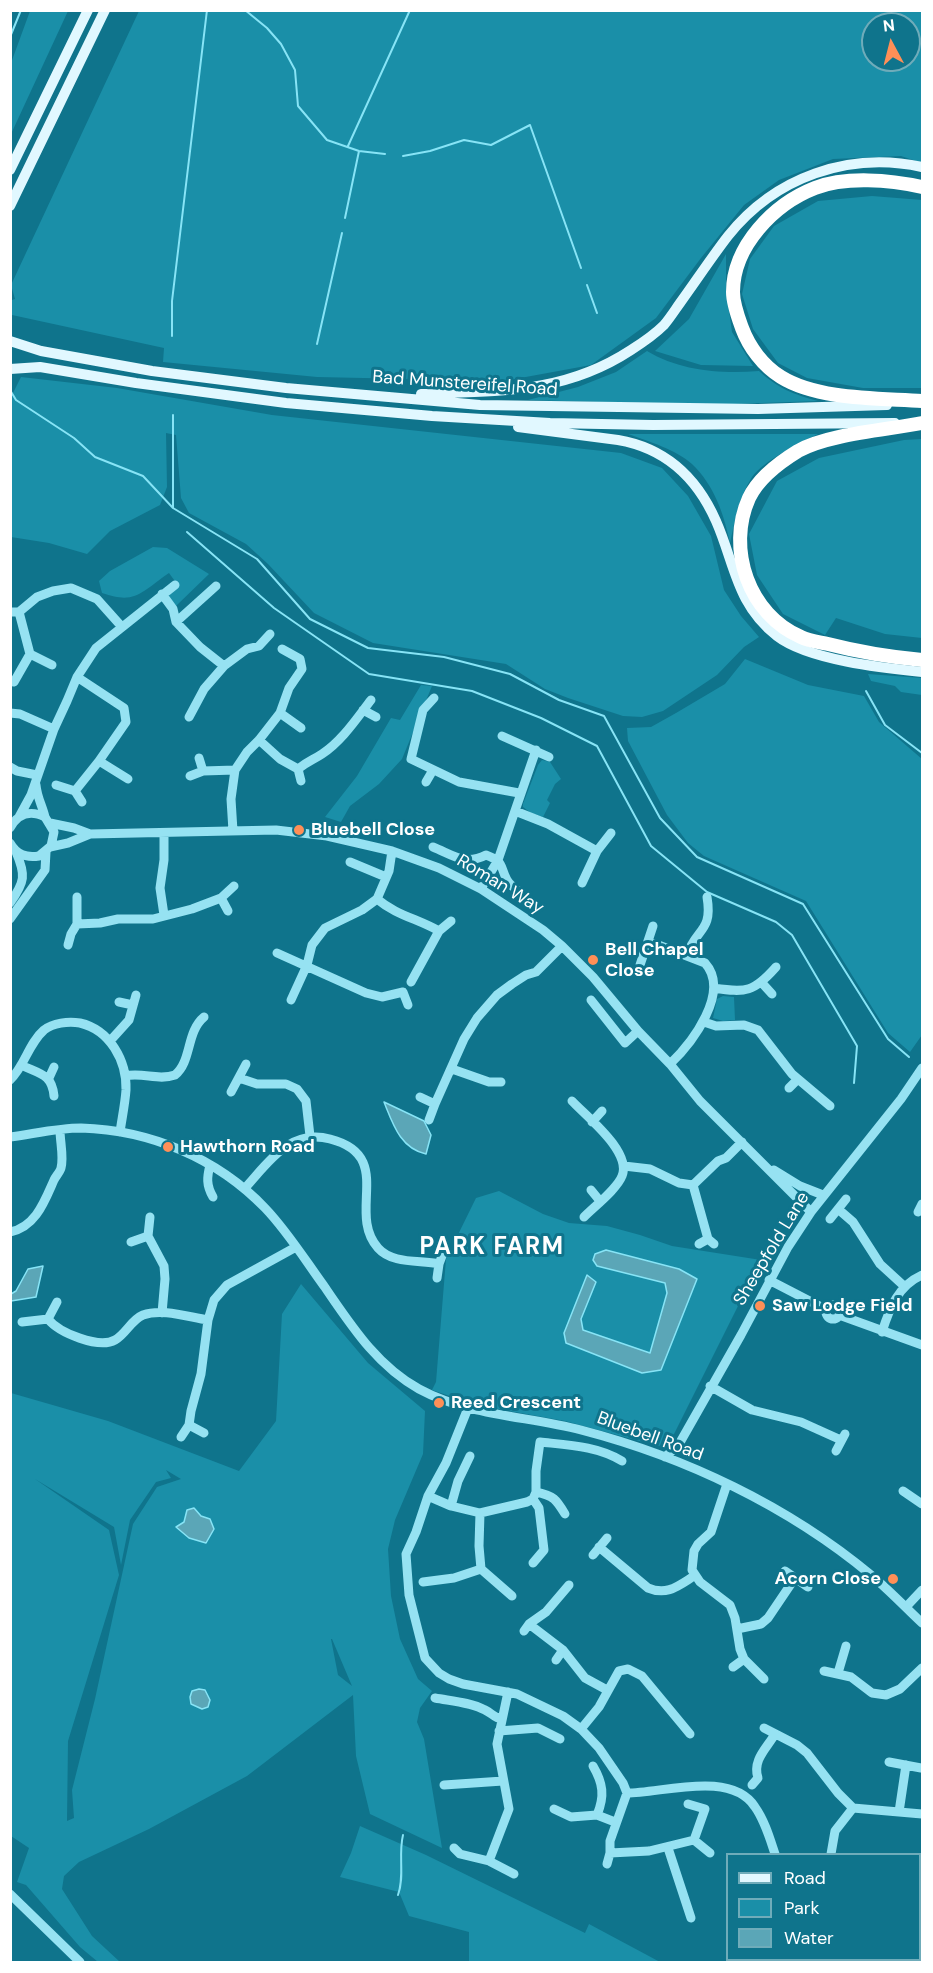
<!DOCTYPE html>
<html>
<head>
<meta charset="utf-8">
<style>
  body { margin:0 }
  #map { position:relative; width:933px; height:1973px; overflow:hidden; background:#0f748c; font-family:"DM Sans",sans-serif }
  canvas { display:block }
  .frame { position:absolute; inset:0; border:12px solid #fff; pointer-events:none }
  .legend { position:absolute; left:726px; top:1853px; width:195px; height:108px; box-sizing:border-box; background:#0f748c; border:2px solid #6facba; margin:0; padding:8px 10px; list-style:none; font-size:18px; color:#fff }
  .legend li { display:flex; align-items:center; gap:12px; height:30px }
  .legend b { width:30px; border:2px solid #6facba }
  .north { position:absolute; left:861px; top:12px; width:60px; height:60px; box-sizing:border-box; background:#0f748c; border:2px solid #6facba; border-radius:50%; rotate:353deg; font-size:16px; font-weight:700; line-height:24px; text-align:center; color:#fff }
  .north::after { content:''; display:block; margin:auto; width:21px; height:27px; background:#ff8f57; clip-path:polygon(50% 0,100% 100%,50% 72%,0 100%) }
</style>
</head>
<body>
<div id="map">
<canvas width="933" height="1973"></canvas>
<div class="frame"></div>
<ul class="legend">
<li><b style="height:8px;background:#e1f8ff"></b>Road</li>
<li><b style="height:16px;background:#1a8fa8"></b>Park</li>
<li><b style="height:16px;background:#5ba6b7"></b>Water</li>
</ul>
<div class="north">N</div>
</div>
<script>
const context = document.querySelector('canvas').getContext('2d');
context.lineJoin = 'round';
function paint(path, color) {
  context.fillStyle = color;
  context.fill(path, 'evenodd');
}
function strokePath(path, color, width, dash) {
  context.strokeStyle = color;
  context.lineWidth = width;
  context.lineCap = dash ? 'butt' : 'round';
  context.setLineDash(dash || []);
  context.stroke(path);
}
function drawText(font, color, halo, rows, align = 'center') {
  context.font = font + ' "DM Sans",sans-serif';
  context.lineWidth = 6;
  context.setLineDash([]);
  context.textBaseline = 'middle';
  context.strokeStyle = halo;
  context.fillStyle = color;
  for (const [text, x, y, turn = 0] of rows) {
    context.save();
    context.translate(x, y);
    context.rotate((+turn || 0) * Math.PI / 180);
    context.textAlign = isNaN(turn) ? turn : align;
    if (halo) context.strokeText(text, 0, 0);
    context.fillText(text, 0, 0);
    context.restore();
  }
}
paint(new Path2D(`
  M30,11h38l-57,123v-71z
  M139,11h783v152l-21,-7 -68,3 -54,21 -35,25 -43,53 -45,60 -65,47 -87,16 -187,-4 -154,-15 1,-14 -152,-33v-15l3,-1 -4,-14zM873,24h36v36h-36z
  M872,196l50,4v188h-59l-56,-10 -29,-15 -25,-34 -11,-35 8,-35 24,-33 44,-25z
  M726,254v34l6,44 21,34 -52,-1 -46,-14 34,-32z
  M647,351c33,20 74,23 112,20 20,18 34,23 59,30l-112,4 -178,-5 50,-13 38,-15z
  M21,377l96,11 155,27 349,38 41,15 26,28 23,40 13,54 17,26 18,21 -15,10 -27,28 -54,36 -21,6 -19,-1 -55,-18 -23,-9 -39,-25 -133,-21 -59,-30 -46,-49 -22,-20 -57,-31 -8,-15 -5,-63 -10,-2 1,54 -7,18 -50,26 -23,23 -38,-11 -38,-6v-140z
  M628,434h190c-17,8 -55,27 -66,43 -13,20 -17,43 -22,66 -6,-29 -16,-58 -38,-79 -15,-14 -44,-23 -64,-30z
  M922,439v199l-37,-4 -49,-16 -11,17 -42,-21 -26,-39 -8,-41 28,-53 42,-23 85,-18z
  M153,547l14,1 42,26 -33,32 -7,-8 1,-5 7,-9 -8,-11c-28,19 -33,32 -67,20l-3,-12 11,-10z
  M745,659l63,26 56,11 15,26 43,37v276l-12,17 -22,-19 -82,-132 -102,-45 -16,-13 -21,-28 -39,-74 -1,-13 24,-1 25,-14 49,-29z
  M868,674l54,4v17l-21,-3 -6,-6 -24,-5z
  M421,685l11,1 -30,73 -23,25 -29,22 -9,16 -16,-5 32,-41 34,-58 9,2z
  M542,760l8,2 11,17 -6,5 -8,16 3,3 -7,14 -12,-4 -8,-6v-3l15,-39z
  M723,996l11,1 1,23 -12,1 -10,-3 4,-19z
  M499,1191l44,23 26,9 38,3 33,9 32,11 89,14 -92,184 -11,2 -93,-25 -89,-16 -44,-15 4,-8 10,-123 30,-61z
  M301,1284l67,79 57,48 -2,43 -28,66 -7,29 3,47 9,43 18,40 14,12 -12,17 -3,14 7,17 18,109 -72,-34 -14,-58 -3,-61 -106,81 -98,53 -70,33 -15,14 -2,13 30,47 28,26h-22l-18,-15 -54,-62 -9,-3 12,-34 -18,-12v-443l97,28 131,50 37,-50 6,-107zM166,1470l15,9 -24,8 -24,37 -38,175 -23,91 2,28 -7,3 1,-80 51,-166 -10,-45 -74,-51 79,48 7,38 9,-45 26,-38 15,-4zM331,1639h1l20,47 -14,-11z
  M360,1826l66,29 159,78 4,-9 71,38h-191v-30l-60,-16 -10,-24 -59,-15 11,-24z
  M920,1914l2,1v47h-171l1,-2h168z`), '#1a8fa8');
const water = new Path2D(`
  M384,1102l40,19 7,14 -5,19c-26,-6 -33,-30 -42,-52z
  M606,1250l73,19 18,10 -36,91 -19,3 -76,-30 -2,-10 23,-58 9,7 -15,37 2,11 67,23 17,-60 -2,-10 -68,-17 -4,-6 2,-6z
  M43,1266l-7,31 -25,4v-7l5,-3 12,-22z
  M194,1508l7,8 9,3 4,10 -8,14 -17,-5 -13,-11 8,-5 3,-12z
  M199,1689l6,1 5,10 -2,7 -6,2 -11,-5 -1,-7 2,-6z`);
paint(water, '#5ba6b7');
strokePath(water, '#87e4f6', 1.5);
strokePath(new Path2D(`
  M245,10l22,18 14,16 14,26 3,36 29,34 32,11 26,3
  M10,37l11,-27
  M348,146l62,-136
  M403,156l27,-5 34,-11 27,5 39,-20 51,143
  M345,218l14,-67
  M587,285l10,28
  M172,336v-35l35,-291
  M317,344l25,-111
  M10,390l6,10 58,38 21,19 48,19 30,32 84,51 53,60 58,29 76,9 66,17 49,26 45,16 56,102 37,39 106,47 85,135 21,18
  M173,415v93
  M187,532l87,76 95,66 103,17 69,27 56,28 54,100 56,46 69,30 16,13 65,111 -3,37
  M866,691l19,34 37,28
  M398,1895c7,-19 0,-40 5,-60`), '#87e4f6', 2);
strokePath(new Path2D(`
  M162,594l11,15 3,13 24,25 24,19
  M10,612h9l18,-15 16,-6 18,-3 26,11 25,28
  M176,622l40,-36
  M30,654l22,11
  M14,682l16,-28 -11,-42
  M434,698l-11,12 -12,49 48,23 60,11
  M363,710l13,7
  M10,713l10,1 34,15
  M280,713l21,15
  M189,717l15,-28 20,-23 23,-17 12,-3 11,-12
  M502,736l47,21
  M259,740l21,19 18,10 3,12
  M199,758l4,13
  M99,761l29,18
  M10,767l7,4 20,4
  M298,769c10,-8 15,-9 24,-15 20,-13 35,-36 49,-54
  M190,776l13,-5 32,-1
  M426,782l7,-12
  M36,785c1,12 6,20 9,32
  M56,785l19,6 7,11
  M75,791l24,-30 27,-39 -2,-14 -47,-31
  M515,811l33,13 49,27
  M19,817l12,-22 23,-66 13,-28 10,-24 19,-29 79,-63
  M50,823l24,5 16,6 186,-4 51,6 65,15 47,17 42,21 62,41 19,16 31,31 45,54 32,33 30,37 111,111
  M10,828c8,-15 21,-18 35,-11l9,15 -3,14 -12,10c-13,2 -22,-1 -29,-13
  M233,831l-2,-32 4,-29 12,-18 12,-12 21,-27 9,-25 13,-19 -2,-10 -18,-10
  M164,833v27l-4,28 4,27
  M50,847l18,-4 22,-9
  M433,847c20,8 32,19 53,8 19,7 13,10 21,25 4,7 12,11 18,16
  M350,862l36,15
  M582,883l15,-32 14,-18
  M481,889l17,-29 38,-110
  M221,898l7,13
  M377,899c19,16 41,20 62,32
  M10,903c15,-21 16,-28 6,-51
  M10,919l35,-49 1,-18
  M77,924l23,-1 18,-4h35l39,-10 29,-11 13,-12
  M648,941l57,22c26,29 -13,80 -35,101
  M68,945l3,-11 6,-10v-27
  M277,953l89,40 16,4 21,-5 5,13
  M687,955c9,-27 26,-23 20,-58
  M640,965l13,-39
  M411,982l28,-51 12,-10
  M762,983l10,11
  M714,988c32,5 40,4 62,-21
  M291,1000l16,-35 5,-20 13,-17 37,-18 15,-11 12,-28 3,-20
  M591,1000l34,43 13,-12
  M119,1002l14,3
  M704,1022l12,4 28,-1 14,5 34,44 38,32
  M110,1041l19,-21 7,-25
  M21,1065c19,9 31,9 33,31
  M452,1069l37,13h12
  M125,1076c18,-4 33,5 50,-1 17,-14 11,-43 29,-58
  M49,1078l5,-11
  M239,1078l18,6h29l11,5 9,12 4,35
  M10,1080c15,-14 18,-36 34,-50 9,-7 24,-9 36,-7 30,7 47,38 46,67 -1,14 -4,28 -6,42
  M789,1088l9,-9
  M231,1092l15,-28
  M420,1097l15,7 -6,16
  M572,1101c15,16 60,51 50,75 -5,13 -27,30 -38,41
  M435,1104l29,-65 13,-21 20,-23 15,-11 14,-9 10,-3 26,-26
  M592,1122l10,-11
  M10,1137c23,-3 48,-9 71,-9 69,2 136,30 184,80 23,24 40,52 59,78 27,39 52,79 95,103 50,27 108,27 162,41 104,27 207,76 290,145 18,15 34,32 51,48
  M210,1165c-3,12 -4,20 3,32
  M624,1166l26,3 29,14 14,2 25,-24 8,-3 16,-16
  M774,1170l26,16 23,9
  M693,1185l15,54
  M245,1188c23,-25 45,-60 85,-49 66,17 16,73 48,109 14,16 41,12 61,16
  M591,1190l9,11
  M838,1209l15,13 27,42 24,22
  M918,1212l4,-8
  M150,1217l-2,19 16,30 1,13 -3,34
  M830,1219l16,-20
  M10,1232c26,-5 35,-32 44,-52 2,-4 6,-8 7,-12 3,-11 -1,-26 -1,-38
  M131,1242l17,-6
  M699,1244l9,-5 6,5
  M437,1278l2,-14 6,-16
  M769,1280l58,30
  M826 1312a7 7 0 1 1 14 0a7 7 0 1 1-14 0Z
  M839,1315l83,30
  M48,1319c11,14 51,30 67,21 11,-6 16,-20 28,-25 19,-7 45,2 65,5
  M22,1322l26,-3 9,-17
  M882,1332c8,-25 16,-46 40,-57
  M710,1386l42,24 49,12 40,18
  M468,1408l-22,55 -18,33 -12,36 -10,22 3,41 16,63 14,15 10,6 14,5 54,10 46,22 18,13 18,19 24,35 4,10c36,0 104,-23 128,14 10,14 15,32 20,47
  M189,1425l15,8
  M181,1437l8,-12 2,-14 10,-37 7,-54 6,-20 13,-15 69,-38
  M836,1451l9,-17
  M665,1457l13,-11 63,-111 47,-88 23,-35 90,-113 21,-31
  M727,1484l-16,48 -13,12 -4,7 -2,19 8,12 30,23 5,13 5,31 4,10 20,20
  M903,1491l19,13
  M536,1492c18,4 20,7 29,22
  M428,1496l23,10 29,7 47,-11 6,-3 3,-7v-21l4,-29c28,3 58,4 82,19
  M533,1499l6,9 5,42 -11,13
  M451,1506l7,-25 12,-25
  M599,1547l49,41c19,8 30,-2 46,-12
  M593,1555l14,-17
  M481,1569l31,27
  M785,1571l23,16
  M423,1582l31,-4 27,-9 -2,-23 1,-33
  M906,1607l16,-17
  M529,1624l34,26 22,28 22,12
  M737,1629l24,-5 7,-6 27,-40
  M524,1631l5,-7 17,-12 23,-27
  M556,1660l7,-10
  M733,1667l11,-8
  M824,1671l27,6 21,16 14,2 14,-6 22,-21
  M838,1673l8,-27
  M435,1698c16,3 35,4 50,12 7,3 9,8 17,9
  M764,1728l33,17 10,8 31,40 15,15 69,6
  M581,1729l18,-22 20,-36 9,-2 14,7 48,58
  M499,1731l39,-3 22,11
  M889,1762l32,6
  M593,1766c10,17 12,30 4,49
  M444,1785l59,-4
  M752,1785l6,-7c-6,-18 9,-30 17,-44
  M688,1804l17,5 -11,31 16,13
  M554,1809l17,8 26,-2 18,7
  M899,1812l7,-47
  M454,1848l6,6 29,7 25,13
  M668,1848l23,70
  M610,1853l39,-2 45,-11
  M831,1854l4,-23 18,-23
  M489,1861l20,-52 -12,-65 11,-52
  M607,1864l3,-11v-12l17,-48
  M10,1894l70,68
  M920,1908l2,1`), '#96e2f2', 9);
strokePath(new Path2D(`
  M10,170l78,-160
  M10,206l95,-196
  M10,341l31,10 111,20 134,17 194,17 278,4 129,-4
  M10,369l30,-2 96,16 150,20 146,13 118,7 103,2 242,-2
  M421,394c77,-3 143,0 210,-44 11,-7 24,-16 33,-25 6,-7 11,-15 16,-22 16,-22 31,-45 48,-67 47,-59 121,-85 194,-69
  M518,427l100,13c47,8 79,38 98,81 19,43 20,83 61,115 31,24 106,32 145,36`), '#e1f8ff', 10);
strokePath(new Path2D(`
  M922,187c-32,-7 -76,-11 -107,1 -41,16 -82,58 -82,104 0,12 5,25 9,36 7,19 21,38 39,49 37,23 98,21 141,24
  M922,423c-35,7 -94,11 -124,28 -18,11 -40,28 -49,47 -23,51 0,117 52,139 8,4 18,5 27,7 31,8 62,13 94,16`), '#fff', 14);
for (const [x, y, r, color] of [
  [299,830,6,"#ff8f57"],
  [593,960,6,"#ff8f57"],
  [168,1147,6,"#ff8f57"],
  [760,1306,6,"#ff8f57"],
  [439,1403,6,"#ff8f57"],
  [893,1579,6,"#ff8f57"]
]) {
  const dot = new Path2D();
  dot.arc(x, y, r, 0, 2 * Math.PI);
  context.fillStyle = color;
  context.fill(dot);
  strokePath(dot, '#0f748c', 2);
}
drawText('18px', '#fff', '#0f748c', [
  ["Bad Munstereifel Road",465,384,4],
  ["Roman Way",500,885,31],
  ["Sheepfold Lane",772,1249,-59],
  ["Bluebell Road",650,1437,20]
]);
drawText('bold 18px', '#fff', '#0f748c', [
  ["Bluebell Close",311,830],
  ["Bell Chapel",605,950],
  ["Close",605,971],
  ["Hawthorn Road",180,1147],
  ["Saw Lodge Field",772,1306],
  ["Reed Crescent",451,1403],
  ["Acorn Close",881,1579,"right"]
], 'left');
context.letterSpacing = '1.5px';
drawText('bold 24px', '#fff', '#0f748c', [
  ["PARK FARM",492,1248]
]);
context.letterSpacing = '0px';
</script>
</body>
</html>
